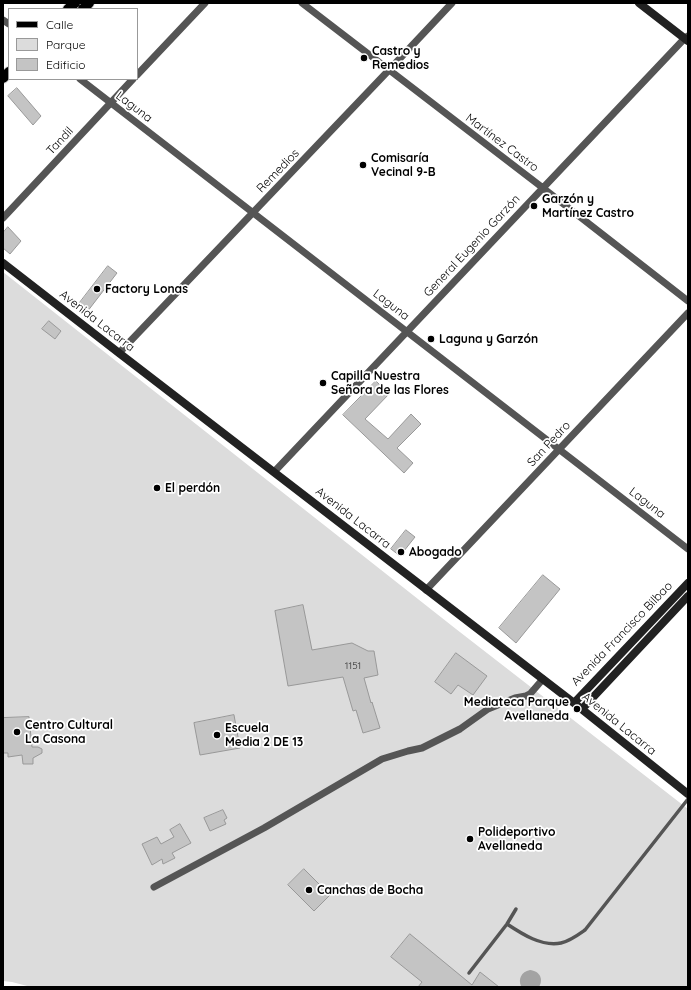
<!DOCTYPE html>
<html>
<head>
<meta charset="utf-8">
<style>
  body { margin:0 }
  #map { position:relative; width:691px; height:990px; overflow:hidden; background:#fff; font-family:Quicksand,sans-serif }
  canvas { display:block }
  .frame { position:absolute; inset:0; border:4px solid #000; pointer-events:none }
  .legend { position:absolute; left:8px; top:8px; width:130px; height:72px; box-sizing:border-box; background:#fff; border:1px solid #999; margin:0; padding:5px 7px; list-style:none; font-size:12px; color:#000 }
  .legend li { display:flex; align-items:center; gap:8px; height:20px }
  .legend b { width:20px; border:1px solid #999 }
</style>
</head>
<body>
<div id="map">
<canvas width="691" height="990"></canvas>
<div class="frame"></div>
<ul class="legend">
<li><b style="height:5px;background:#000"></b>Calle</li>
<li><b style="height:11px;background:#dcdcdc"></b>Parque</li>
<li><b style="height:11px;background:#c4c4c4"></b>Edificio</li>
</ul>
</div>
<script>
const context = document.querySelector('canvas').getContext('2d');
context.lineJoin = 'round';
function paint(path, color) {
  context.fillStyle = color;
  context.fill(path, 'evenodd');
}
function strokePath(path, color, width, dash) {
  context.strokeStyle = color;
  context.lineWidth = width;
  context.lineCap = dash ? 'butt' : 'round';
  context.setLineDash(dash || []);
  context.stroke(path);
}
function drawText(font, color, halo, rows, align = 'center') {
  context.font = font + ' Quicksand,sans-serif';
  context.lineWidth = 3.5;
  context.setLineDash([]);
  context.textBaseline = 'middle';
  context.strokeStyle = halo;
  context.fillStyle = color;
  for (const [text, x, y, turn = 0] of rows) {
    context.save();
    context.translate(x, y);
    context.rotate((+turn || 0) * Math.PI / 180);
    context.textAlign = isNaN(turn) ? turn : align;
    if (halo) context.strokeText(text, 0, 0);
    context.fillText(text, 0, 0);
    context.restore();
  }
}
paint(new Path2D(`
  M3,272l453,357 232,180v178h-657l-19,-5 -9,-1z`), '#dcdcdc');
paint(new Path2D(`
  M530,970c9,1 14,8 9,17l-18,-1c-3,-7 0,-14 9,-16z`), '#a3a3a3');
const building = new Path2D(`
  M17,88l24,28 -8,9 -25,-29z
  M8,227l13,14 -11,13 -7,-6v-15z
  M108,266l9,7 -30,39 -9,-7z
  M49,321l12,10 -6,8 -13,-10z
  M376,381l13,13 -24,25 23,20 23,-25 10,10 -24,24 16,15 -9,10 -61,-58z
  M406,530l9,7 -15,19 -9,-7z
  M543,575l17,14 -44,54 -17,-15z
  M303,605l9,45 40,-7 16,8h6l4,24 -14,3 7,25 1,-1 8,26 -17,5 -7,-23 -3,1 -10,-34 -55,9 -13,-75z
  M456,653l31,23 -14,19 -15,-10 -7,9 -16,-12z
  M234,715l6,33 -40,7 -6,-32z
  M29,717l3,30h6l4,2v4l-9,5v6h-10l-1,-9 -14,2v-4h-5v-35z
  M223,810l4,8 -3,2 2,4 -16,7 -6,-13z
  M180,824l11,19 -19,10 3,5 -12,6 -1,-5 -10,6 -10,-21 15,-7 4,7 13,-7 -4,-7z
  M304,869l26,26 -16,16 -26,-26z
  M410,934l62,51 8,-13 19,15h-81l4,-5 -31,-25z`);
paint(building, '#c4c4c4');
strokePath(building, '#999', 1);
const primary = new Path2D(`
  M68,9l7,-6
  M83,9l6,-6
  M3,78l6,-6`);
strokePath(primary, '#dbdbdb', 12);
strokePath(new Path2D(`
  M507,924c15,10 35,23 54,19 9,-2 17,-8 24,-13l103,-131
  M469,973l38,-49 9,-15`), '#555', 3.5);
strokePath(new Path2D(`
  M302,3l241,185 145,113
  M3,20l6,4
  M137,75l68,-72
  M80,79l608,470
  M3,218l130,-139
  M119,353l270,-283 63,-67
  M274,472l411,-434 3,-2
  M426,590l262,-277
  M154,887l110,-59 118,-69 26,-8 14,-3 38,-19 28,-20 27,-11 11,-2 4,-2 13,-15`), '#555', 7);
strokePath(new Path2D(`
  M639,3l49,38
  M3,263l116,90 455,350 114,91
  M574,703l114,-120
  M582,709l106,-113`), '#222', 8);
strokePath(primary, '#000', 10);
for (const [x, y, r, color] of [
  [364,58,4,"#000"],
  [363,165,4,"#000"],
  [534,206,4,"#000"],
  [97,289,4,"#000"],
  [431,339,4,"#000"],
  [323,383,4,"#000"],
  [157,488,4,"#000"],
  [401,552,4,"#000"],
  [577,709,4,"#000"],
  [17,732,4,"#000"],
  [217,735,4,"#000"],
  [470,839,4,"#000"],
  [309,890,4,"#000"]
]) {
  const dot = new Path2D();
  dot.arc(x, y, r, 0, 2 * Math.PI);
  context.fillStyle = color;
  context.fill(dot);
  strokePath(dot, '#fff', 1.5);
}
drawText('10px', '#313131', null, [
  ["1151",353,666]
]);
drawText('bold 12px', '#000', '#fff', [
  ["Castro y",372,51],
  ["Remedios",372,65],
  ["Comisaría",371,158],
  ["Vecinal 9-B",371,172],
  ["Garzón y",542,199],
  ["Martínez Castro",542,213],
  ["Factory Lonas",105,289],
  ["Laguna y Garzón",439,339],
  ["Capilla Nuestra",331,376],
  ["Señora de las Flores",331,390],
  ["El perdón",165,488],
  ["Abogado",409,552],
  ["Mediateca Parque",569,702,"right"],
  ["Avellaneda",569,716,"right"],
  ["Centro Cultural",25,725],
  ["La Casona",25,739],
  ["Escuela",225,728],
  ["Media 2 DE 13",225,742],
  ["Polideportivo",478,832],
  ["Avellaneda",478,846],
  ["Canchas de Bocha",317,890]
], 'left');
drawText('12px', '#000', '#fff', [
  ["Laguna",134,107,37],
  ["Tandil",60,141,-47],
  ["Martínez Castro",502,143,37],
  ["Remedios",278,171,-46],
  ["General Eugenio Garzón",472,246,-47],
  ["Laguna",391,305,38],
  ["Avenida Lacarra",97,321,38],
  ["San Pedro",549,444,-47],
  ["Laguna",647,503,38],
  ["Avenida Lacarra",353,518,38],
  ["Avenida Francisco Bilbao",622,634,-46],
  ["Avenida Lacarra",619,724,39]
]);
</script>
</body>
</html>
